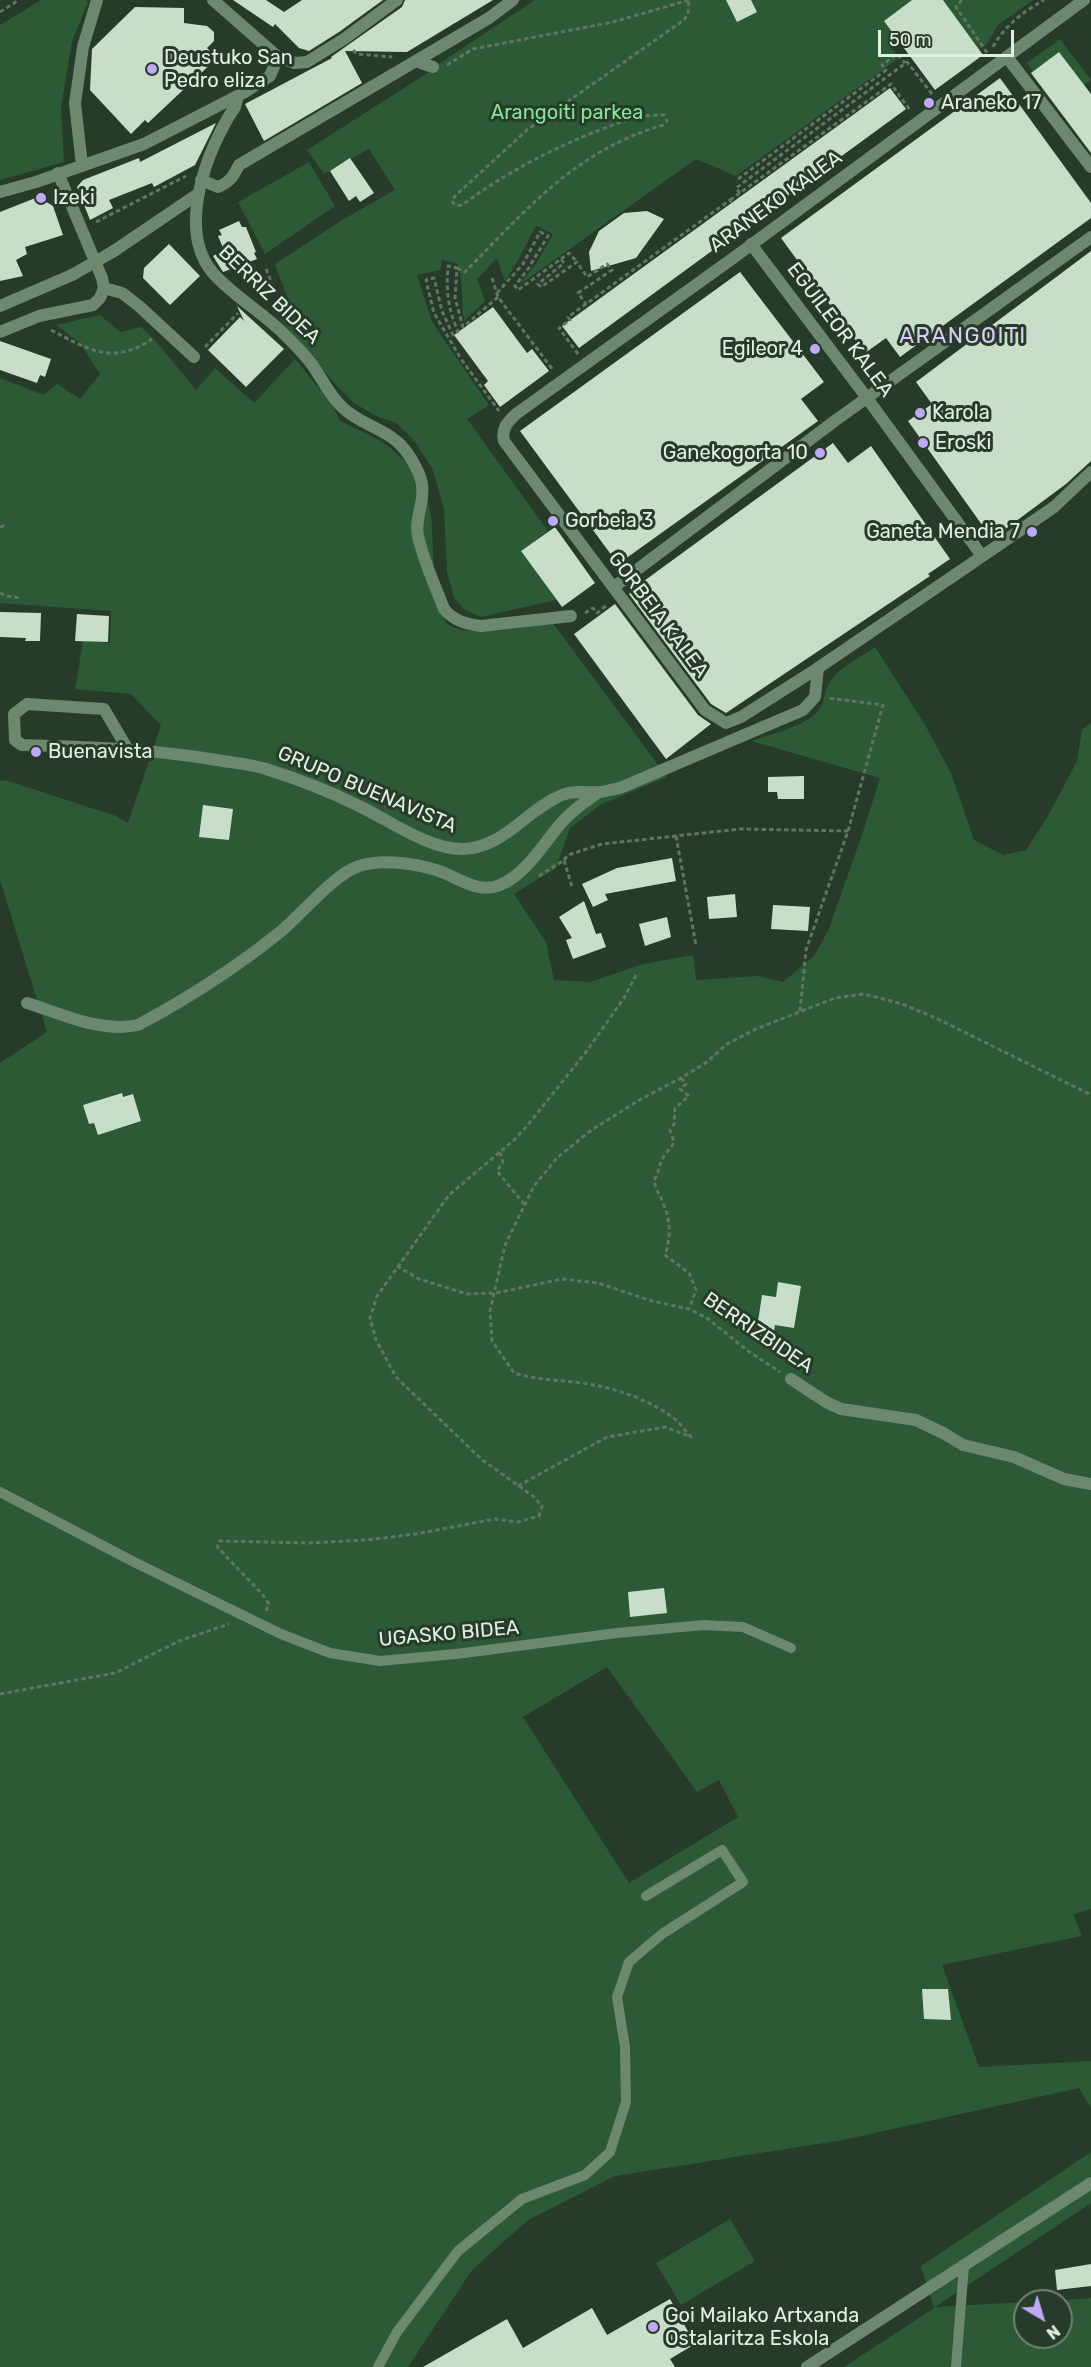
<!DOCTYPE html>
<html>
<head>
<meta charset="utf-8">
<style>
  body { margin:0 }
  #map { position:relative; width:1091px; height:2367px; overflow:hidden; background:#273b2a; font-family:Rubik,sans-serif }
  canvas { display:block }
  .north { position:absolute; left:1013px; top:2289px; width:60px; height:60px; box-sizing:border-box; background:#273b2a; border:2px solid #728374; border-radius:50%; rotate:142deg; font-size:16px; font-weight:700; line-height:24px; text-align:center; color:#e2efe3 }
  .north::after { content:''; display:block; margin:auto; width:21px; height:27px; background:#c0a8f4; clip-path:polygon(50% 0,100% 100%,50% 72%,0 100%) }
  .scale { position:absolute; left:878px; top:30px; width:136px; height:27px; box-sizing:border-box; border:3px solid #e2efe3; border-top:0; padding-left:8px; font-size:18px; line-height:21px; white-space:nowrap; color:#e2efe3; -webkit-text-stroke:4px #273b2a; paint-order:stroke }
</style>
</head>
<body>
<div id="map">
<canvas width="1091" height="2367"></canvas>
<div class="north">N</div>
<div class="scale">50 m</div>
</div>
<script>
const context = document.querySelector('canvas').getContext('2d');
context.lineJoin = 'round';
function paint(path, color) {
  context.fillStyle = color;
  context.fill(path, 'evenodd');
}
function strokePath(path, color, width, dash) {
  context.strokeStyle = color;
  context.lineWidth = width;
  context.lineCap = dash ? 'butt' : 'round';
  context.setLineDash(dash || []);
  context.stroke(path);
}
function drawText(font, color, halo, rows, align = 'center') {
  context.font = font + ' Rubik,sans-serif';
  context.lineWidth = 6;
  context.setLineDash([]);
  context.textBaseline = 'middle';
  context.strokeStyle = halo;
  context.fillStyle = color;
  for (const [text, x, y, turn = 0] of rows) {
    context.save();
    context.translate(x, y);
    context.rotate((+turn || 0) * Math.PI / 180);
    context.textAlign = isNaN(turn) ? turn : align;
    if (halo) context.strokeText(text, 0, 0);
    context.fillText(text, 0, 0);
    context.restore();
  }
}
paint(new Path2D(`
  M41,0h45l2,2 -16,40 -11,65 3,55 -64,18v-155z
  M535,0h377l-27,21 13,19 -8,6 9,12 -163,118 -40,-17 -177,126 17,-21 17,-30 -17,-8 -20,38 -11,17 -8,-23 -20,21 8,22 -21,20c-3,-19 0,-40 -7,-58l-15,-3 -2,10 -23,5 15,47 57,83 -22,14 81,112 -27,20 35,49 -75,17 -16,-7 -11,-12 -7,-26 -3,-63 -11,-39 -19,-30 -18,-17 -20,-7 -22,-13 -19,-19 -56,-66 14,-5 -18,-49 67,-44 53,-30 -26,-41 -45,25 -17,-24 122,-78 8,-7z
  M943,0h90l-35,25 -11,19 -8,6z
  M1060,39l31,41 -7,5 -25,-33 -26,20 -6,-9z
  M309,162l26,44 -70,48 -27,-52z
  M100,315l20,17 21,-5 13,12 42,51 19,-22 39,35 41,-44 37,45 8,17c24,12 48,20 65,41 12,15 23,34 26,53 3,23 0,97 18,110 22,14 79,1 104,-2l114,154 -65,27 -32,24 -14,40 -42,26 32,48 8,38 36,2 53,-18 50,-9 3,25 62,-4 25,6 31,-26 14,-25 33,-93 19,-60 -129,-37c20,-7 48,-13 64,-27 9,-7 8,-19 13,-29 7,-16 33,-28 47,-38l49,76 27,50 23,67 29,15 23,-5 22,-34 29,-55 5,-31 9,-7v1186l-18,5 9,22 -140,29 37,102 112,-6v47l-12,-20 -236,52 -228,36 -87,44 -56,50 -64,97h-408v-1304l47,-31 -47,-152v-99l5,-1 111,36 12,7 33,-98 -30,-31 -56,-5 8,-48 27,2 1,-32 -111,-8v-225l44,17 13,-11 23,15 20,-25 -21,-32 -23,-17zM607,1667l90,125 22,-12 19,37 -109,66 -106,-166z
  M1091,2152v51l-156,104 90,-5v35h36v-36h-13l43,-3v69h-247l90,-59 -13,-42z
  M730,2219l25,42 -74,44 -25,-42z`), '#2b5a34');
paint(new Path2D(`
  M233,0h33l18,12 18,-12h81l-44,32 -30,19 -10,-3 -24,-24 -2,3z
  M405,0h88l-86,52 -62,-1 17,32 -98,58 -19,-37 87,-46 -1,-1 71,-50z
  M726,0h25l6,12 -20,10z
  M912,0h31l40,55 -48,35 -51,-69z
  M135,7l49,1v15l23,3 7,6v9l-7,7 10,10 -69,65 -3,-3 -14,14 -41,-44 2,-41z
  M1059,52l32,42v59l-60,-80z
  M1000,78l91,125v15l-191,139 -14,-19 -21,15 -84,-115z
  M890,88l16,21 -327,239 -17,-22z
  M216,123l-21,42 -41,22 -2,-4 -43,17 4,8 -23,12 -13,-33 6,-7 56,-22 1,4z
  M350,158l24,35 -14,9 -4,-6 -7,5 -19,-30z
  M38,197l15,9 10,29 -38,12 2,7 -11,6 7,16 -23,5v-69z
  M647,211l17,8 -28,39 -45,13 -2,-19 10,-21 25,-18z
  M239,221l3,6h4l10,25 -2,1 3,6 -34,13 -10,-16 11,-6 -6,-14 4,-1 -3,-5z
  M169,244l31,32 -30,29 -27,-27 1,-10z
  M1091,251v210l-25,23 -74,55 -84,-118 24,-17 -16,-22z
  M740,272l84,110 -23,17 17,22 -200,143 -98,-133z
  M237,306l47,43 -38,38 -38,-37 32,-33 4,4z
  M493,307l34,46 5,-4 17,22 -49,36 -16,-22 4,-4 -34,-46z
  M0,341l51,18 -6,18 -5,-2 -3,8 -37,-13z
  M833,443l15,20 23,-17 79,113 -22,15 2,2 -204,137 -15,-9 -82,-110 5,-4 -1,-1z
  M555,527l40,56 -33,24 -41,-56z
  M615,604l83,111 13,9 -45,35 -92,-125z
  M0,612l41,1 -1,28h-15l1,-3 -26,-1z
  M77,614l32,2 -1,26 -33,-1z
  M804,776v23h-26l-1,-7h-9v-15z
  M203,805l30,4 -4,31 -30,-3z
  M672,858l4,23 -71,13 3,6 -15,7 -11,-23 35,-16z
  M735,894l2,23 -28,2 -2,-22z
  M584,901l12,33 5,-1 5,14 -33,12 -7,-19 6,-2 -13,-21z
  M773,905l37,2 -2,24 -37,-2z
  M667,917l4,20 -26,9 -6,-22z
  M122,1093l1,4 10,-3 8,27 -43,14 -4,-12 -5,1 -6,-19z
  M778,1282l23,4 -7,42 -19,-3 -2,13 -17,-3 6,-40 14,2z
  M664,1588l3,25 -37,4 -2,-25z
  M922,1989h26l3,31 -27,-1z
  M1091,2264v22l-34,4 -2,-20z
  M670,2299l25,45 -25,15 5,8h-252l84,-48 16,29 69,-40 15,27z`), '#c7dfca');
strokePath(new Path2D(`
  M962,0l-6,7 32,47
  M0,12l19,-12
  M993,47c12,-22 30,-35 51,-47
  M353,50l4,4 35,3
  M447,65l26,-16 140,-27 76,-22
  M738,179l148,-109 -4,-5 15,-11 8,9
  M740,193l-4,-5 171,-126 25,32
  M730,200l161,-116 19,26
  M96,222l90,-46
  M561,259l8,-6 8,9
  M457,268l8,4c62,-63 110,-121 198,-147l4,-4 -3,-6c-24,-1 -49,9 -72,18 -47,19 -89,42 -130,72l-5,1 -4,-3 -1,-3 5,-6 70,-64 157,-110 4,-6 1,-14
  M266,269l16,39 -2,3
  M492,278l6,19 55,73
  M497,293l26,-29 17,-32 8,4 -20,33 -13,17 3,4 43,-31 3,4 -26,21 3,3 36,-25 10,15 20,-13 5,6 -34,23 8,11
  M498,297l-35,30 -8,-29 2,-30 -9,-2c-2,24 0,44 10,65l-5,4 -11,-24 -8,-33 -8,2 8,33 27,46 38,52
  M51,330c37,19 61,36 101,9
  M205,347l33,-34
  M578,354l-19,-26 11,-8 -2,-3 162,-117 2,4
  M0,527l6,-2
  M0,593l7,3 14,2
  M585,613l8,-5 4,5 10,-8
  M676,836l20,109
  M564,860l4,-5 34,-11 138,-15 108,2
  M539,876l25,-16 8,27
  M800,1011l6,-61 42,-119 35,-126 -55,-7
  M681,1078l5,6 -6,5 9,7 -14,12 -1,16 -4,6 4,12c-3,7 -10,12 -12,18 -4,8 -2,11 -8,20 1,10 6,14 9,23 8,18 8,34 2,52l24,18 7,17 -7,19
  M500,1152l3,10 -6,9 27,33
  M397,1266l22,13 48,15 29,-1 66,-14 36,4 54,18 37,8 18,9 41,33 32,21
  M518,1486l89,-49 58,-10 26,10c-6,-7 -12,-15 -19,-20 -27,-20 -66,-32 -99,-35 -21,-2 -39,-3 -59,-9l-22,-32 -2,-30 15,-66 29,-59 23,-28 33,-27 51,-32 40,-21 26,-16 20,-18 29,-15 79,-31 29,-4 38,10 34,14 155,77
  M266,1611l3,-7 -6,-9 -41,-43 -5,-6 3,-5 89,2 57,-3 50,-6 79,-15 23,3 21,-6 3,-10 -9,-10 -52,-37 -85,-82 -20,-37 -6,-22 7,-22 72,-101 65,-55 13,-14 59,-74 38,-54 12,-23
  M0,1694l115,-21 64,-32 50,-17`), '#627464', 3, [4.5, 3]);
strokePath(new Path2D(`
  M0,1492l134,70 147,72 49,19 50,8 76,-7 161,-21 87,-8 39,2 48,21
  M378,2367l19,-35 61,-81 64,-52 63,-24 25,-23 16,-50 -1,-55 -8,-50 12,-35 33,-28 81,-52 -21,-32 -76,46
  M956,2367l8,-102`), '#6c896f', 10);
strokePath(new Path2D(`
  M421,63l12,4`), '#6c896f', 12);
strokePath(new Path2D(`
  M213,0l65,57 17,6 12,-1 37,-23 53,-39
  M1084,0l-348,256 -220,158c-8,8 -15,14 -12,27l201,269 21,13 15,-6 74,-47 150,-102 89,-61 37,-35
  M1007,57l84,110
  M238,96l-3,11c-28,41 -59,123 -22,166 22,25 53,41 76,66 8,8 17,17 24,27 9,13 17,30 29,41 20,20 50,22 66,47 13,20 18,31 12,55 -2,9 -4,18 -2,27 5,24 17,49 26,73 10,12 22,15 37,17l90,-10
  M82,165l-7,-62 8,-56 14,-47
  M201,180l17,7c12,-5 15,-10 21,-22l250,-147 24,-18
  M0,192l36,-10 108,-38 101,-52 25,-16 8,-19
  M751,244l116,154 115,158
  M114,251l84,-57
  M104,288l18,5 17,13 55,51
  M0,306l72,-31
  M0,332l39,-16 54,-11 7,-7 4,-10 -2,-10 -44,-105
  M614,587l222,-167 255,-183
  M127,748l-23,-39 -77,-5 -13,10 1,26 7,5c66,2 130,4 195,15 16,3 34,4 49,9 32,10 63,22 93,37 30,14 70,44 105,43 41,-2 62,-39 98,-54 12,-5 23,-2 36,-3 7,0 15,-3 22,-4l183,-78 12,-13 3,-29
  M27,1003c35,11 73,30 111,22 49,-26 97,-57 141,-92 21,-17 55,-59 80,-67 24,-7 54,-3 77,4 21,6 41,25 64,15 28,-12 44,-43 63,-64 11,-12 23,-20 36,-29
  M791,1379l35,23 15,7 75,11 29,14 18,11 51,12 50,22 27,5`), '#6c896f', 12);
strokePath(new Path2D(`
  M807,2367l284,-184`), '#6c896f', 12);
strokePath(new Path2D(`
  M72,275l42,-24`), '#6c896f', 12);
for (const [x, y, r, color] of [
  [152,69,6,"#c0a8f4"],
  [929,103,6,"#c0a8f4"],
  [41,198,6,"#c0a8f4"],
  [815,349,6,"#c0a8f4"],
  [920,413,6,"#c0a8f4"],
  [923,443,6,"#c0a8f4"],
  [820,453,6,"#c0a8f4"],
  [553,521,6,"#c0a8f4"],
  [1032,532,6,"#c0a8f4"],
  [36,752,6,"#c0a8f4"],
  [653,2327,6,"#c0a8f4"]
]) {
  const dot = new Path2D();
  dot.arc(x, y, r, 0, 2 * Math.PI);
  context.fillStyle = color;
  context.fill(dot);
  strokePath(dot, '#273b2a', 2);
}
drawText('20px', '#e2efe3', '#273b2a', [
  ["Deustuko San",164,58],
  ["Pedro eliza",164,81],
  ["Araneko 17",941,103],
  ["Izeki",53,198],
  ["Egileor 4",803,349,"right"],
  ["Karola",932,413],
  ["Eroski",935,443],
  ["Ganekogorta 10",808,453,"right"],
  ["Gorbeia 3",565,521],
  ["Ganeta Mendia 7",1020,532,"right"],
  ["Buenavista",48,752],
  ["Goi Mailako Artxanda",665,2316],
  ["Ostalaritza Eskola",665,2339]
], 'left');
drawText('20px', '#85e695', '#273b2a', [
  ["Arangoiti parkea",567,113]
]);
drawText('20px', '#e2efe3', '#273b2a', [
  ["ARANEKO KALEA",776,202,-36],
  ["BERRIZ BIDEA",269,295,44],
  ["EGUILEOR KALEA",840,330,53],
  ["GORBEIA KALEA",658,615,53],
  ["GRUPO BUENAVISTA",367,790,23],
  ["BERRIZBIDEA",758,1333,34],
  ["UGASKO BIDEA",449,1634,-5]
]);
context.letterSpacing = '1.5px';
drawText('22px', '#dacef9', '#273b2a', [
  ["ARANGOITI",963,337]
]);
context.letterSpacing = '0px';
</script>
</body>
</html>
